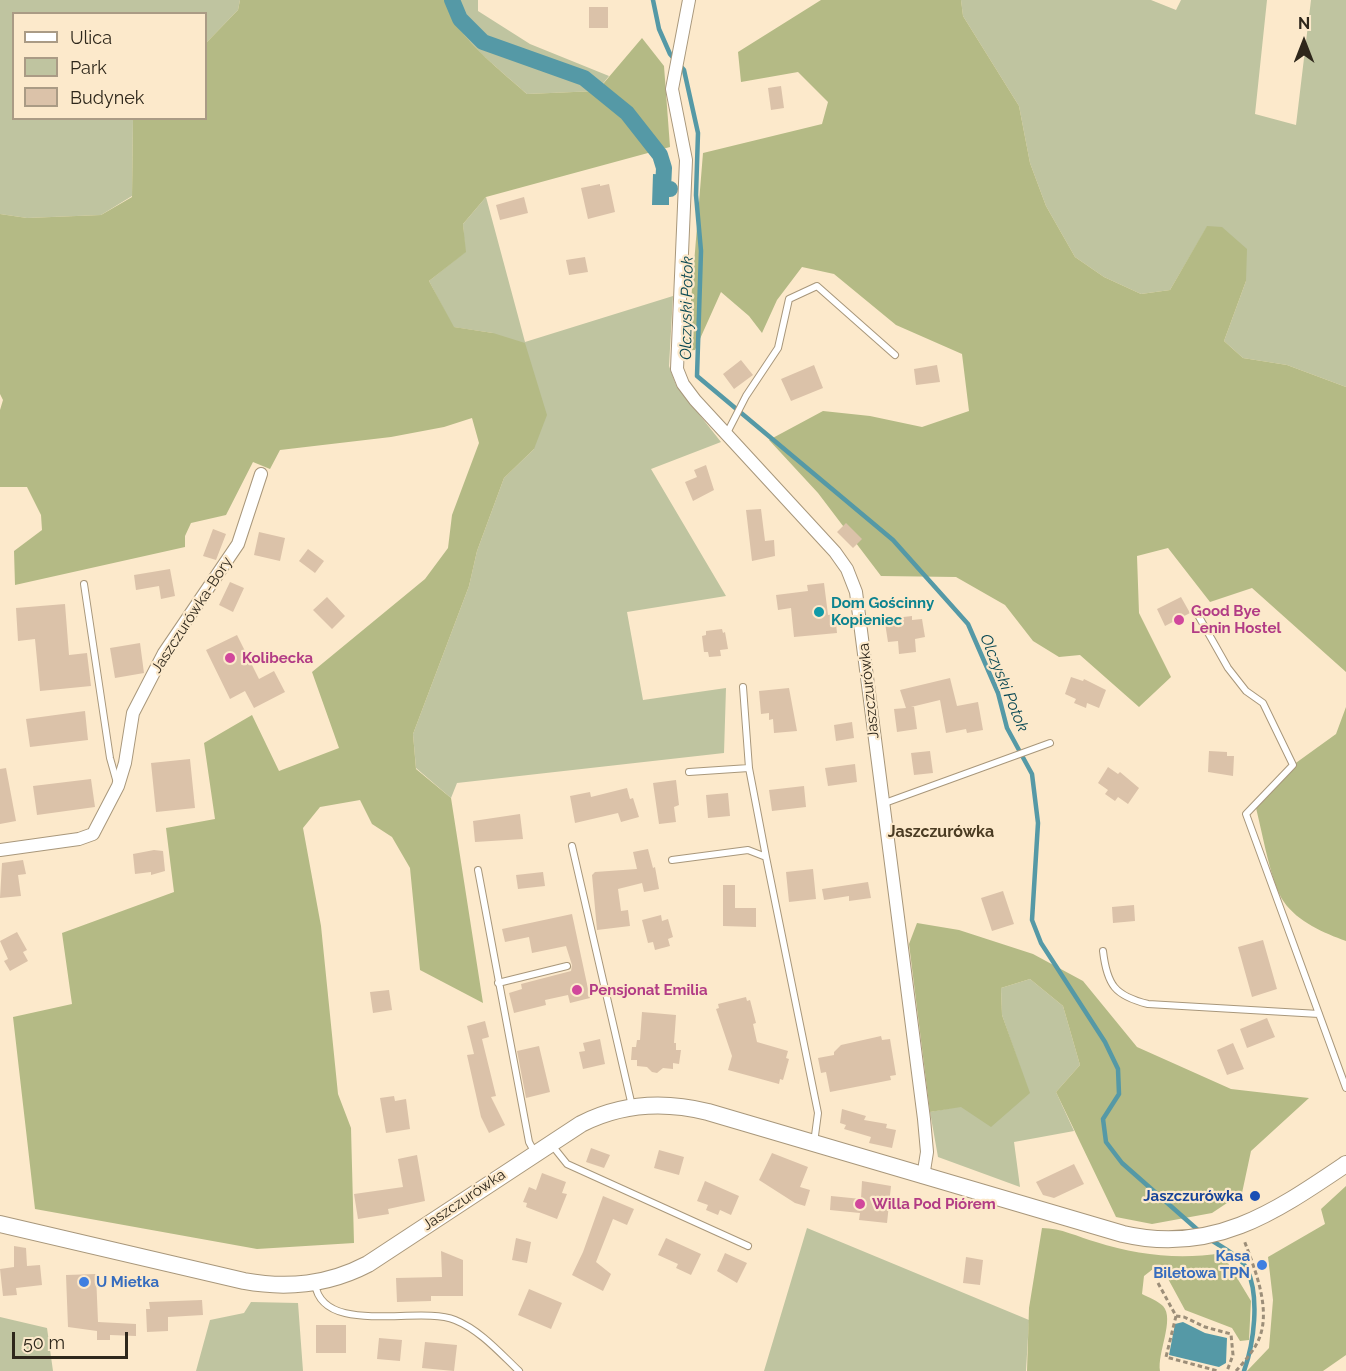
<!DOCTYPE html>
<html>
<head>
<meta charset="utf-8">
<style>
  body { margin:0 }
  #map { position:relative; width:1346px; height:1371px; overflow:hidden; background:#fce9cb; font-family:Raleway,sans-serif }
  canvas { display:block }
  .legend { position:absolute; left:12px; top:12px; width:195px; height:108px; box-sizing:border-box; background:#fce9cb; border:2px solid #aa9b85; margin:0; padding:8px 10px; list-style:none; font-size:18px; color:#2e271b }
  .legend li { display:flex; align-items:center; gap:12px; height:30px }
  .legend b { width:30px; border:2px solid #aa9b85 }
  .north { position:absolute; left:1274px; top:12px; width:60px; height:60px; -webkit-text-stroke:4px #fce9cb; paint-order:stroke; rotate:0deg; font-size:16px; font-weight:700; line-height:24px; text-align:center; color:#2e271b }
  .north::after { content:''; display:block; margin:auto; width:21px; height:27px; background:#2e271b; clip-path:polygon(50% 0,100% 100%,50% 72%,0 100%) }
  .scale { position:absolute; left:12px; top:1332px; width:116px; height:27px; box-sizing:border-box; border:3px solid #2e271b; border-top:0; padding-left:8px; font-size:18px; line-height:21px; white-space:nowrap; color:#2e271b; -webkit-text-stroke:4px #fce9cb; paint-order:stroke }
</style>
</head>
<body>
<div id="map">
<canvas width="1346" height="1371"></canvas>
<ul class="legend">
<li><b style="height:8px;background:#fff"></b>Ulica</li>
<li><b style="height:16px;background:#bfc4a0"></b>Park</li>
<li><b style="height:16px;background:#dbc2a9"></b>Budynek</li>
</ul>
<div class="north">N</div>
<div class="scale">50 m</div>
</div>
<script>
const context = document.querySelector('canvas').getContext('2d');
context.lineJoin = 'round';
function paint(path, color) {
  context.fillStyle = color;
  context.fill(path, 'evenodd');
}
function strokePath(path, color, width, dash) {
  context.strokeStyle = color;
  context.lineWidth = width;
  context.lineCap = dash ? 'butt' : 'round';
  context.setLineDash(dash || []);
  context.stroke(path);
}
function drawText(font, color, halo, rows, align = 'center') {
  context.font = font + ' Raleway,sans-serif';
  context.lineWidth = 4.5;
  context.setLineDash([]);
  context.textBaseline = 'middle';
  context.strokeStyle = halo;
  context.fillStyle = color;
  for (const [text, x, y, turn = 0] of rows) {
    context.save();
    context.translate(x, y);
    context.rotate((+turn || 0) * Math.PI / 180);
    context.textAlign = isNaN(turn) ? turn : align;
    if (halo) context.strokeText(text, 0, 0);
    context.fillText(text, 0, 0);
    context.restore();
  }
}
paint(new Path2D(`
  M0,0h240l-2,10 -32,33v-29h-192v104l119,1 -1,77 -31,19 -74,3 -27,-4z
  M446,0h32v11l52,33 79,32 -12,15 -70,3c-24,-22 -77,-61 -81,-94z
  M961,0h190l25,10 5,-10h86l-12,114 41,11 15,-125h35v387l-59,-22 -44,-7 -19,-17 22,-60 -39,-54 -37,63 -29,4 -37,-17 -29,-20 -29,-51 -16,-43 -11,-57 -56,-90z
  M486,197l39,145 148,-46 -4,70 7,19 45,57 -70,27 75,127 -99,16 16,88 83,-12 -2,65 -267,30 -6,15 -35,-30 -3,-34 56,-148 8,-35 27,-73 30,-29 -41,-116 -40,-6 -24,-46 36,-29 -2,-28z
  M1030,979l33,27 17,59 -24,27 18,39 -60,11 6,45 -82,-30 -8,-45 99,-19 -27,-78 -1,-27z
  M807,1228l222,92 -3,51h-262z
  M251,1302l47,1 5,68h-107l14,-51 34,-7z
  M0,1317l47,11 6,43h-53z`), '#bfc4a0');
paint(new Path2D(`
  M240,0h206c4,32 58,73 81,94l70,-3 45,-53 22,28 6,81 -184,50 -23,27 3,28 -37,29 25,46 39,6 32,10 22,72 -13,34 -30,29 -27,73 -8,35 -56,148 3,35 35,29 32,205 -63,-33 -10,-102 -18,-31 -20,-13 -12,-24 -40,7 -17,21 18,98 17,168 13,34 3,115 -97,6 -222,-40 -22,-192 59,-13 -10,-71 112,-41 -8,-64 49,-9 -11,-76 48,-28 27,56 60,-23 -27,-76 113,-93 23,-31 4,-33 27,-72 -7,-25 -28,9 -53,10 -111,13 -10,19 -17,-7 -27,53 -35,8 -6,13v11l-170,38 -1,-34 28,-21 -1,-15 -14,-28h-27v-77l3,-10 -3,-6v-180l27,4 74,-3 31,-18 1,-78 73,-1v-75l32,-33z
  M821,0h140l2,16 56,90 11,57 16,43 29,51 29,20 37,17 29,-4 37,-64 15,1 25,22 -1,32 -22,60 19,17 44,7 59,22v285l-94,-84 -42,14 -42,-54 -31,8 2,57 32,64 -32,30 -59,-52 -21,2 -26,-16 -28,-36 -49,-28 -75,-1 -63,-83 -49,-53 54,-29 47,5 52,11 47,-16 -7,-57 -66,-29 -62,-51 -32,-7 -25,33 -15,33 -13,-17 -28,-24 -26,58 -13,1 8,-38 13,-160 119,-29 6,-22 -30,-30 -57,10 -3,-30z
  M1346,707v234c-22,-8 -48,-19 -62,-39 -13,-18 -22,-71 -28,-94l37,-43 43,-31z
  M917,923l42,7 74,24 50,27 54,66 94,42 78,9 -58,53 -9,42 -30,20 -60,11 -36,-7 -60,-125 24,-27 -17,-59 -33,-27 -29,9 1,27 28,78 -39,34 -30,-20 -31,5 -21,-168z
  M1346,1186v169l-23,16h-76l22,-23 4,-48 -5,-43 57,-33 -4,-15z
  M1042,1228c19,0 36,9 54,14 41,13 83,18 126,11l29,48 -2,39 -9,1 -8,-13 -47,-18 -19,-35 -13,-6 -9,7 -2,18c6,3 16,7 21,12 12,13 -6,47 -3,65h-133l2,-63z`), '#b4ba85');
paint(new Path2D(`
  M653,174l16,1v30h-17z
  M1183,1322l22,11 22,5 -1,25 -7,4 -50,-12 6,-31z`), '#5599a6');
strokePath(new Path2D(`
  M653,0l6,29 11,25 14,16 14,63 -2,62 5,56 -4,125 196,164 75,84 30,69 9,35 25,46 6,49 -6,97 9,23 64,99 13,27 1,25 -16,25 3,23 16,21 77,68
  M1211,1240c11,7 31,18 36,29 13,28 7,74 -3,102`), '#5599a6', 4.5);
strokePath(new Path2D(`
  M452,0l8,19 23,23 101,36 43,35 33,42 4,13 -1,21h7`), '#5599a6', 16);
paint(new Path2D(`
  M589,7h19v21h-19z
  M781,86l3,22 -13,2 -3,-22z
  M600,184v2l9,-2 6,28 -27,7 -7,-31z
  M524,197l4,16 -28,7 -4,-15z
  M585,257l3,15 -19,3 -3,-15z
  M741,360l12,15 -19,14 -11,-15z
  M814,365l9,23 -32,13 -10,-22z
  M937,365l3,17 -24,3 -2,-16z
  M706,465l8,25 -21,11 -8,-19 12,-5 -3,-7z
  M761,509l4,32 9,-1 1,16 -23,5 -6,-51z
  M846,523l16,16 -9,9 -16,-16z
  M213,529l13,5 -10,26 -13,-4z
  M259,532l26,6 -5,23 -26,-6z
  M308,549l16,12 -9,12 -16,-12z
  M170,569l5,27 -14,3 -2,-13 -23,4 -2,-15z
  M230,582l14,6 -11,24 -14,-7z
  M824,583l4,32 7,-1 2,19 -43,4 -3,-29 -13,2 -2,-15 32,-4 -1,-6z
  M327,597l18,19 -13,13 -19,-19z
  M1181,597l9,16 -25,13 -8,-17z
  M65,604l4,51 18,-2 4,33 -51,5 -5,-52 -17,2 -2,-33z
  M912,616v4l10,-1 3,18 -10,2 1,13 -17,2 -1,-13 -10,1 -3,-19 11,-1 -1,-4z
  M722,629l1,4 2,-1 3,17 -8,1 1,6 -12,1 -1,-5h-4l-2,-16 4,-1v-4z
  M237,635l22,44 15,-8 11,21 -31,16 -9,-17 -15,8 -24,-49z
  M140,643l4,30 -29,5 -5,-30z
  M1071,677l12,4 1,-2 22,11 -7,18 -12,-5 -1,5 -12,-5 2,-4 -11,-5z
  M950,678l7,28 21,-4 5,28 -16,3 -1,-4 -20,4 -6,-33 -29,7h3l3,22 -20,3 -3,-23 12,-1 -6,-18z
  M789,688l8,43 -23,2 -1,-14 -4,1v-7l-8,1 -2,-23z
  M85,711l3,29 -58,7 -4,-28z
  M852,722l2,16 -18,3 -2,-16z
  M930,751l3,22 -19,2 -3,-22z
  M1209,751l18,1v4h7l-1,20 -25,-4z
  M190,759l5,49 -39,4 -5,-49z
  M855,764l2,18 -29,4 -3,-18z
  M1108,767l10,7 2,-2 19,16 -11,16 -10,-7 -3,4 -10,-7 3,-4 -10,-7z
  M6,768l10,53 -16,3v-55z
  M91,779l4,28 -58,8 -4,-29z
  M676,780l3,25 -5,2 2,15 -17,2 -6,-41z
  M804,786l2,21 -34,4 -3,-21z
  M627,788l3,11 3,-1 6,19 -18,5 -3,-9 -43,10 -5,-27 20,-4 1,5z
  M728,793l2,23 -22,2 -2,-23z
  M520,814l3,25 -48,3 -2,-21z
  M648,849l5,19 2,-1 4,22 -15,3 -2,-9 -24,6 3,22 7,-1 2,16 -33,4 -5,-55 3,-3 42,-3 -4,-17z
  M154,850l9,1 2,20 -14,4v-3l-16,2 -2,-20z
  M23,860l3,14 -8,1 3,21 -21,2 2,-35z
  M813,869l3,30 -27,3 -3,-30z
  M543,872l2,14 -27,3 -2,-14z
  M868,882l3,16 -22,3v-5l-25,4 -2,-11z
  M723,885h12v23h21v19l-33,-1z
  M1003,891l11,33 -22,7 -11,-33z
  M1134,905l1,16 -22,2 -1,-16z
  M572,914l18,84 -20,5 -2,-8 -23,5 1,5 -32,8 -5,-20 13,-4 -1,-5 50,-13 1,-6 -6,-19 -34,7 -3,-16 -24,5 -3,-13z
  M661,915l1,6 6,-2 5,18 -5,2 2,7 -15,4 -2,-8 -5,1 -6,-23z
  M17,932l10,18 -4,2 5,9 -18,10 -6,-10 4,-2 -8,-18z
  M1263,940l14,49 -25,8 -14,-50z
  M389,990l3,20 -19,3 -3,-21z
  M746,997l1,4 3,-1 6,23 -3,1 4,18 31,9 -2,7 3,1 -6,21 -3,-1 -1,5 -51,-14 4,-14 -16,-47 3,-1 -1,-4z
  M642,1012l34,3 -2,28h2v7h5l-2,14 -6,-1v6l-10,-1 -6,5 -5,-1 -5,-5 -10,-1v-6h-6l1,-13h4l1,-7h3z
  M1267,1018l8,19 -28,11 -7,-19z
  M485,1021l4,16 -7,2 14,57 -5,1 14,28 -16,8 -8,-16 -14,-62 7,-1 -7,-28z
  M881,1036l1,4 8,-1 6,36 -6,1 1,4 -61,12 -4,-20 -5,1 -3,-15 16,-3v-3l7,-7z
  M600,1039l5,25 -22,5 -4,-17 6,-1 -2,-8z
  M1233,1043l11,26 -17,6 -10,-25z
  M539,1046l11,46 -24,6 -9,-47z
  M394,1096l1,5 11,-2 4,30 -24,4 -6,-35z
  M842,1109l24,7 -2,4 23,4 -1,4 10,2 -4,18 -23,-5 2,-6 -27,-8 2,-4 -6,-2z
  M591,1148l19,7 -6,13 -18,-6z
  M659,1150l25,7 -5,18 -25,-7z
  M772,1153l36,14 -8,20 10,3 -5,16 -10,-3 -36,-23z
  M417,1155l8,46 -37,8 1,5 -31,5 -4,-25 49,-7 -5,-28z
  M1074,1164l10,20 -30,14 -11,-3 -7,-13z
  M542,1173l24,9 -4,11 5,1 -10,25 -31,-12 1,-4 -4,-1 6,-15 7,3z
  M705,1181l34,15 -8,19 -11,-5 -2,5 -12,-5 2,-5 -11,-4z
  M862,1181l29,5 -4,37 -28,-3 1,-7 -30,-3 1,-14 30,3z
  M603,1196l31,13 -7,16 -14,-6 -17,43 15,12 -8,17 -31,-16 11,-23z
  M516,1238l15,4 -4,21 -15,-3z
  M666,1238l35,16 -10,21 -15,-7 2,-4 -20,-9z
  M14,1246l12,2 1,18 13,-1 2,20 -26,3 1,7 -14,1 -3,-27 14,-2z
  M441,1251l22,9v36h-32v5l-34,1 -1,-24 46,-1z
  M725,1253l22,10 -10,20 -20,-12z
  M966,1257l17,3 -3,25 -17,-2z
  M96,1274l2,48 38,2v12l-26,-1v5h-13v-9l-29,-4 -2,-52z
  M529,1289l33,14 -11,26 -33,-14z
  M202,1300l1,15 -35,2v14l-21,1 -1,-23h4l-1,-7z
  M316,1325h30v28h-30z
  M379,1338l23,2 -2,21 -23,-2z
  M425,1342l32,3 -3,26 -32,-3z`), '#dbc2a9');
const lane = new Path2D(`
  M726,435l20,-39 32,-48 11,-49 28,-13 78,69
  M84,584l26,174 7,25
  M1198,615l30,53 18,23 17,12 30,62 -47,49 100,274
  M743,687l6,81 17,89
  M689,772l60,-4
  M882,804l168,-61
  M572,846l60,260
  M672,860l76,-10 18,7 52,256 -4,30
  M478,870l51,272 6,11
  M1103,951c4,34 12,45 45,53l171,10
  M498,983l69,-17
  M551,1144l16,20 181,82
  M315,1284c8,53 104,21 140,36 25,10 45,33 64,51`);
const street = new Path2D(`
  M689,0l-17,89 14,71 -9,209 6,15 12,16 140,152 12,17 9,23 68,527 3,33 -4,25
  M0,850l79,-11 14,-5 25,-48 7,-23 8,-50 31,-60 74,-109 23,-70`);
const secondary = new Path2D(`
  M0,1224l244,57c44,8 84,4 124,-17l213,-140c41,-21 83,-23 127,-12l415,122c90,21 152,-22 223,-70`);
strokePath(lane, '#a8977b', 8);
strokePath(street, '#a8977b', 14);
strokePath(secondary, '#a8977b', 18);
strokePath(new Path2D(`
  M1158,1283l18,33 8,1 21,10 26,7 2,21 -6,16
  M1176,1316l-10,41 52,14
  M1236,1371c7,-8 15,-17 20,-26 18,-31 -1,-75 -12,-105`), '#9c8e79', 3, [4.5, 3]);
strokePath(lane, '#fff', 6);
strokePath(street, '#fff', 12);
strokePath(secondary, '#fff', 16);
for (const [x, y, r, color] of [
  [819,612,6,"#0f9aa8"],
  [1179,620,6,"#d1479c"],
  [230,658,6,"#d1479c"],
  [577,990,6,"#d1479c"],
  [1255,1196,6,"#1a4fb4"],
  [860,1204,6,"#d1479c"],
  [1262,1265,6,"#3f7fe0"],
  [84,1282,6,"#3f7fe0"]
]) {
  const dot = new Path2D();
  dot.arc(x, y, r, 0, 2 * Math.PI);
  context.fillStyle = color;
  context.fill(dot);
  strokePath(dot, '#fce9cb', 2);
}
drawText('bold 15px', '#0d838f', '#fce9cb', [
  ["Dom Gościnny",831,603],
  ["Kopieniec",831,620]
], 'left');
drawText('bold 15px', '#b23c85', '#fce9cb', [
  ["Good Bye",1191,611],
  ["Lenin Hostel",1191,628],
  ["Kolibecka",242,658],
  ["Pensjonat Emilia",589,990],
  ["Willa Pod Piórem",872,1204]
], 'left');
drawText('15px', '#2e271b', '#fce9cb', [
  ["Jaszczurówka-Bory",192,615,-57],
  ["Jaszczurówka",869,691,-96],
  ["Jaszczurówka",464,1200,-34]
]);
drawText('bold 15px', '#164399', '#fce9cb', [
  ["Jaszczurówka",1243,1196]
], 'right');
drawText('bold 15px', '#366cbe', '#fce9cb', [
  ["Kasa",1250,1256],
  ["Biletowa TPN",1250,1273],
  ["U Mietka",96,1282,"left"]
], 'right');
drawText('italic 16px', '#094853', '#fce9cb', [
  ["Olczyski Potok",687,308,-89],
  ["Olczyski Potok",1004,683,68]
]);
drawText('bold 16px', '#4b3c23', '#fce9cb', [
  ["Jaszczurówka",941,832]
]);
</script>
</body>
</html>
